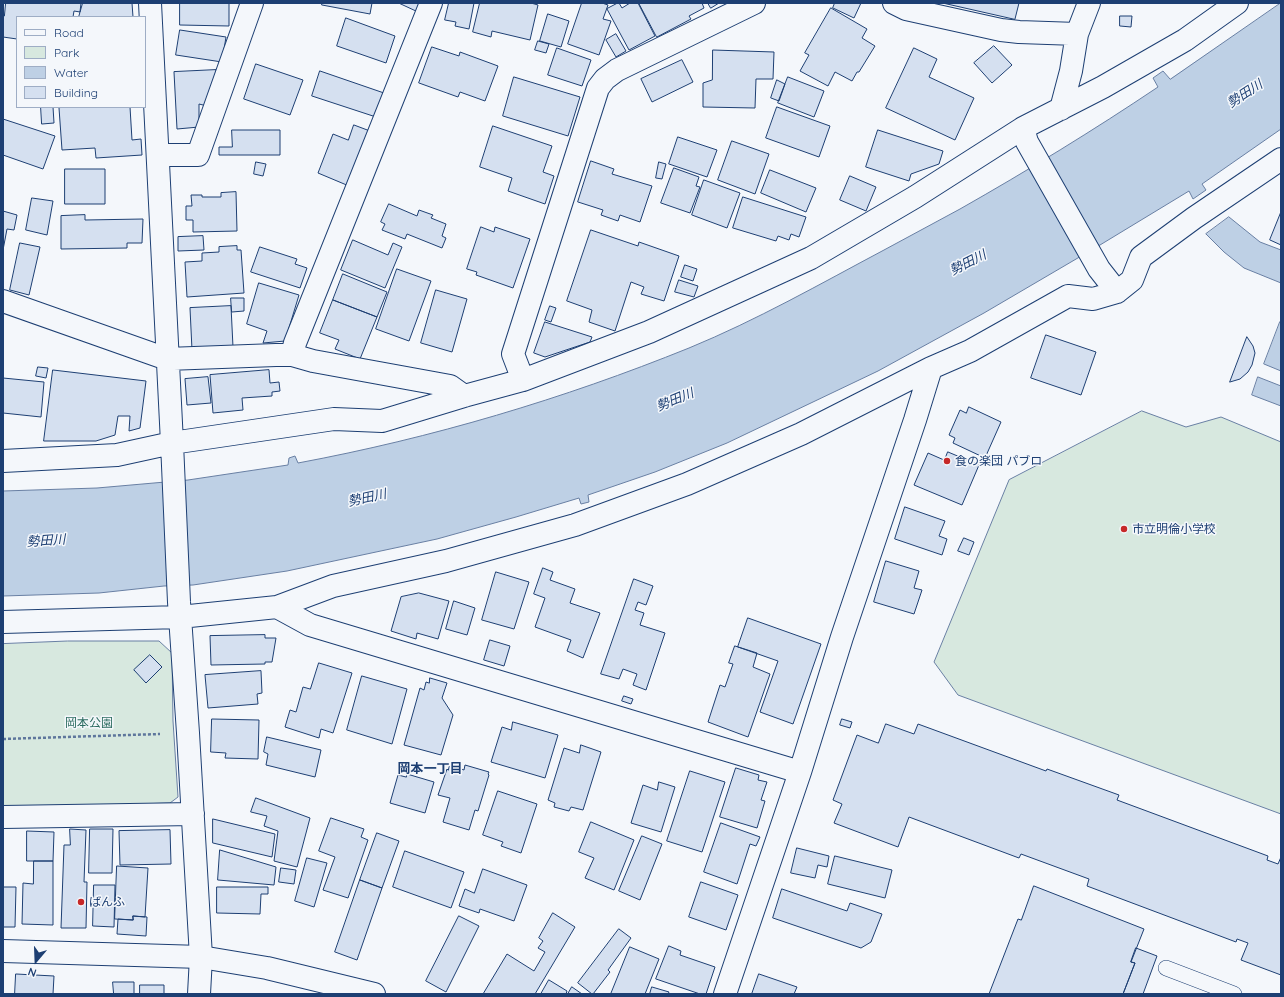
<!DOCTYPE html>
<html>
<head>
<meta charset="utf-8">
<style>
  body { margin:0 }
  #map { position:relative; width:1284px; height:997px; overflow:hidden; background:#f4f7fb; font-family:Quicksand,sans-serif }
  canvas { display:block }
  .frame { position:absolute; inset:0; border:4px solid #1d3f73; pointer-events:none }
  .legend { position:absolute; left:16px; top:16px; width:130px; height:92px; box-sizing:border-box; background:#f4f7fb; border:1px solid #9eadc5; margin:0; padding:5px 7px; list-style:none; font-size:12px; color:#1d3f73 }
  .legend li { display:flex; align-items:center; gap:8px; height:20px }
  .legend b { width:20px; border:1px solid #9eadc5 }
  .north { position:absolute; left:16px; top:941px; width:40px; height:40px; -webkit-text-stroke:3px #f4f7fb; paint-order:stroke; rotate:199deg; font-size:11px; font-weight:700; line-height:16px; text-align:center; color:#1d3f73 }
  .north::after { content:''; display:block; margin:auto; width:14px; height:18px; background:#1d3f73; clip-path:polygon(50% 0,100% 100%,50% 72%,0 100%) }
</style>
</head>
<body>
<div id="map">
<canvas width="1284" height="997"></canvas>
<div class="frame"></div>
<ul class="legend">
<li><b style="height:5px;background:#f4f7fb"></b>Road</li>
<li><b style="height:11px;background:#d7e8df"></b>Park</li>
<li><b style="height:11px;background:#bed0e5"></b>Water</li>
<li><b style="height:11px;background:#d5e0f0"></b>Building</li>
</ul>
<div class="north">N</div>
</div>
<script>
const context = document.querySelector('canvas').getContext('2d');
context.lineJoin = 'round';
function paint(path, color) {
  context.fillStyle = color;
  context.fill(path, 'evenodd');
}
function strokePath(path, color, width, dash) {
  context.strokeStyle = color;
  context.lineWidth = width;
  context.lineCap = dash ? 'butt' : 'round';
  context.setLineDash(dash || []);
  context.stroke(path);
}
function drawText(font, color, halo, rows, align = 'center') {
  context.font = font + ' Quicksand,"Noto Sans JP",sans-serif';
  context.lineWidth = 3;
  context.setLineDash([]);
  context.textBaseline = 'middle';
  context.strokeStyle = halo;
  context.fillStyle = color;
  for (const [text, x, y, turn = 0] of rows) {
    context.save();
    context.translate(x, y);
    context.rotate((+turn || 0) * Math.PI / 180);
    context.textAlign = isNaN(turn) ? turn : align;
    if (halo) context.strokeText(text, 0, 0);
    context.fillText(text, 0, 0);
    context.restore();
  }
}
const green = new Path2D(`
  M1142,411l44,16 35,-10 60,25v372l-323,-119 -24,-33 75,-182z
  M68,641h91l13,12 1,68 5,76 -8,6 -167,5v-164z`);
paint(green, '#d7e8df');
strokePath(green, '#687fa3', 1);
const water = new Path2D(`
  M1281,3v126l-79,55 4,6 -13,9 -4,-8 -89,54 -116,68 -106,58 -151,72 -72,29 -67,23 1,7 -8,2 -2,-6 -63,19 -79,22 -150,32 -94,14 -29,1 -65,7 -96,3v-105l94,-3 91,-8 100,-15 1,-7 6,-2 3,7c134,-25 265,-64 391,-115 68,-28 131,-64 195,-98 25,-14 51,-27 76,-41 67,-38 134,-79 198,-122l-5,-9 10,-7 7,8z
  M1229,217l31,25 21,8v33l-37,-15 -20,-16 -18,-18z
  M1280,322l1,1v48l-17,-7z
  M1258,377l23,9v20l-29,-11z`);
paint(water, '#bed0e5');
strokePath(water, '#687fa3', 1);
const building = new Path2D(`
  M6,3h75l-1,9 -6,-1 -1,6h-56v22l-14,-2v-21h1z
  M83,3h49l1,14h-54z
  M180,3h49v23l-49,-1z
  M322,3h50l-2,11 -48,-9z
  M399,3h24l-4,9z
  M449,3h25l-5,26 -14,-3 1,-4 -11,-2z
  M480,3h51l7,2 -8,35 -38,-9 -1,6 -18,-5z
  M582,3h20l6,2 -5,14 8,2 -12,34 -31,-11z
  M618,3h1l3,5 8,-5h8l17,33 -26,14 -22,-41z
  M639,3h63l2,5 -15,8 2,3 -34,18z
  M708,3h11l-8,5z
  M835,3h26l-7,15 -21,-10z
  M943,3h76l-4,16z
  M831,8l36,21 -5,9 13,8 -16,26h-2l-5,9 -17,-9 -7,14 -28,-15 9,-16 -4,-2z
  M548,14l21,7 -8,26 -21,-6z
  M1120,16h12l-1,11 -11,-1z
  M346,18l49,18 -9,27 -49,-17z
  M180,30l46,7 -4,25 -46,-7z
  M616,34l10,17 -10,6 -10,-17z
  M538,41l11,3 -3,9 -11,-3z
  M994,46l18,19 -20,18 -18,-20z
  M432,47l27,9 1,-4 38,14 -13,35 -25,-9 -2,5 -39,-14z
  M557,48l34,12 -9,26 -34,-11z
  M914,48l23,11 -8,18 45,21 -19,42 -69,-32z
  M713,50l61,2 -1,27h-17l-1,29 -52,-1v-24l9,-3z
  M682,60l11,22 -41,20 -11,-23z
  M256,64l47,16 -13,35 -46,-16z
  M216,70l1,10 -10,26 -8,-2v23l-22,2 -3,-57z
  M320,71l64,22 -8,24 -64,-21z
  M514,77l66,20 -12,39 -65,-20z
  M788,77l36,14 -10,26 -36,-14z
  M777,80l8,4 -6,17 -8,-3z
  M41,107h12l1,16 -12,1z
  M72,107h58l2,33 9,-1 1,16 -46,3 -1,-10 -33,2 -3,-42z
  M777,107l53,19 -11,31 -53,-19z
  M3,119l52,17 -12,33 -40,-14z
  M354,125l16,6 -21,55 -31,-13 15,-39 15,6z
  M493,126l59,20 -9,26 11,4 -9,28 -37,-13 4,-13 -32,-11z
  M232,130h48v25h-61v-8h13z
  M878,130l65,21 -4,13 -28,10 -2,7 -43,-14z
  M678,137l39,13 -10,27 -38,-13z
  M732,141l37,13 -14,40 -37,-14z
  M591,161l23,8 -2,5 40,12 -12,36 -20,-7 -2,6 -17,-6 2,-5 -25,-8z
  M256,162l10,2 -3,12 -9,-2z
  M659,162l7,2 -4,15 -6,-1z
  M674,168l25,9 -3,9 4,1 -10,26 -29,-10z
  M65,169h40v35h-40z
  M770,170l46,18 -10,24 -45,-19z
  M850,176l26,11 -10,24 -26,-11z
  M704,180l36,13 -13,35 -35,-13z
  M236,192l1,39 -44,1v-12h-7v-14h6l-1,-11h11v2h19v-4z
  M743,197l63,20 -7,20 -8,-3 -2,6 -11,-4 -2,5 -43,-13z
  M32,198l21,3 -6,34 -21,-5z
  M389,204l28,12 2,-6 14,5 -2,3 15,6 -4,12 4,2 -4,10 -35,-14 -2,5 -23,-9 3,-6 -4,-2z
  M3,211l14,4 -3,15 -7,-1 -4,21z
  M1281,212v33l-11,-5z
  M85,215v5l58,-1 -1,24h-15v5l-66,1v-33z
  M481,227l13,5 1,-5 35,12 -17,49 -37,-13 1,-3 -10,-3z
  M591,230l47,16 1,-4 40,14 -15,45 -23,-7 3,-7 -13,-5 -16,49 -26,-9 3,-12 -25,-9z
  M203,236l1,14 -26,1v-14z
  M353,240l35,15 5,-12 9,4 -17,41 -44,-18z
  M20,243l20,4 -11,48 -19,-5z
  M237,246v4h4l3,43 -57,4 -2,-35 17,-1v-8l17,-1v-5z
  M260,247l37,12 -2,5 12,4 -7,20 -49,-16z
  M685,265l12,4 -4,12 -12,-4z
  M397,269l34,12 -22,60 -33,-12z
  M343,274l44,18 -10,25 -44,-17z
  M679,280l19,6 -4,11 -19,-5z
  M259,283l40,12 -14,46 -22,2 4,-12 -20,-7z
  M436,290l31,9 -15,53 -31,-9z
  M231,298h13v13l-12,1z
  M333,300l44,17 -17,42 -25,-10 4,-9 -19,-7z
  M231,306l2,41 -41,3 -2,-42z
  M550,306l6,2 -5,14 -6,-2z
  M545,322l47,15 -2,5 -45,15 -11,-4z
  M1046,335l50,17 -15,43 -50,-17z
  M1247,337l6,9 2,7 -3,12 -4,7 -8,7 -10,3z
  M38,367l10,1 -2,10 -10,-2z
  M53,370l93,11 -6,47 -11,3 1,-15h-12l-3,19 -19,6h-52z
  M269,370l1,13 9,-1 1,9 -8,1v4l-30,2 1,12 -30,3 -3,-38z
  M208,377l3,26 -24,2 -2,-26z
  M3,378l41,4 -3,35 -38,-4z
  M969,407l32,15 -16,36 -32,-15 2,-5 -6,-3 11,-25 6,3z
  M948,452l31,13 -17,40 -48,-20 14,-32 16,7z
  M905,507l40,14 -6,15 8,3 -5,16 -47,-16z
  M964,538l10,4 -5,13 -11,-4z
  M886,561l33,10 -5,17 8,2 -8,24 -40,-12z
  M543,568l10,4 -3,8 25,9 -5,14 30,10 -17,45 -16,-7 4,-11 -36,-13 10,-29 -11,-4z
  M496,572l33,10 -15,47 -32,-9z
  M634,579l19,7 -7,19 -8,-3 -3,8 9,3 -4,12 25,8 -19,57 -13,-5 4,-11 -14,-5 -4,10 -18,-5z
  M419,593l30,8 -11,38 -21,-6 -1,6 -25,-8 10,-34z
  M454,601l21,7 -8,27 -21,-6z
  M748,618l73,26 -28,80 -33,-12 18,-51 -40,-14z
  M265,635v3h11l-4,24h-7v2l-54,1 -1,-29z
  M490,640l20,6 -6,20 -20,-6z
  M735,646l22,7 -4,14 17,7 -22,63 -40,-15 12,-37 5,2 8,-23 -4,-1z
  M150,655l12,12 -16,16 -12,-13z
  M319,663l33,10 -19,60 -12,-4 -2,9 -34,-11 5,-17 6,2 7,-25 7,2z
  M261,671l1,22 -5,1 1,10 -50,4 -3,-33z
  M362,676l45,13 -15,55 -45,-14z
  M430,678l17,5 -5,15 11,17 -12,40 -37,-10 16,-57 4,2 2,-8 3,1z
  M624,696l9,3 -2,5 -9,-3z
  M212,719l47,1 -1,39 -33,-1 1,-5 -15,-1z
  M842,719l10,3 -2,6 -10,-3z
  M513,722l45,13 -13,43 -54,-16 11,-35 9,3z
  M886,724l28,10 4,-10 128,47 1,-2 72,26 -2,5 151,56 -1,4 11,4 3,-7v118l-40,-15 7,-17 -11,-4 -1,3 -149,-56 2,-7 -68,-25 -2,4 -110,-41 -11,30 -64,-24 8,-19 -9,-4 24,-65 21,8z
  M267,737l54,13 -6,27 -49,-12 2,-11 -4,-2z
  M581,745l20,7 -18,58 -12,-3 -2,4 -15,-4 1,-4 -7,-3 16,-52 15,5z
  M450,765l14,5 1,-5 24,7 -1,2 1,1 -11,36 -3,-1 -6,20 -26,-8 7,-24 -12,-3 9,-26 1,1z
  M736,768l23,7 -1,5 9,2 -6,18 4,1 -8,27 -37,-11z
  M690,771l35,11 -23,70 -35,-11z
  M407,774l27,8 -9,31 -35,-10 8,-28 8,2z
  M659,782l16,5 -14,45 -30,-9 12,-38 14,5z
  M498,791l39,13 -16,49 -20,-7 2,-4 -20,-7z
  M256,798l54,20 -13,49 -23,-6 4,-30 -14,-5 3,-10 -16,-4z
  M331,818l33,11 -3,8 7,3 -20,58 -25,-8 12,-33 -16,-6z
  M213,819l62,15 -3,23 -59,-14z
  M591,822l43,18 -20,50 -29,-12 9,-20 -15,-6z
  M721,823l39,14 -4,9 -6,-2 -13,40 -33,-12z
  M70,829l16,1 -2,52h3l-1,46h-25l3,-83h6z
  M90,829h23l-1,44h-23z
  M170,830l1,34 -51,1 -1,-34z
  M27,831l27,1 -1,29h-26z
  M377,833l22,8 -17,47 -22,-8z
  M642,836l20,8 -22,56 -21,-9z
  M797,848l32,8 -2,11 -9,-2 -3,13 -24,-5z
  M220,850l56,17 -2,18 -56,-5z
  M405,851l59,21 -13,36 -58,-21z
  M835,856l57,14 -7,28 -57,-14z
  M307,858l20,5 -13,44 -19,-6z
  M34,861h19v64l-31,-1 1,-41 10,1z
  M117,866l31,2 -3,49 -12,-1v4l-18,-1z
  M281,868l15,2 -2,14 -15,-2z
  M483,869l44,16 -13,36 -34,-12 -1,4 -20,-7 6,-17 9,4z
  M360,880l22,8 -25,72 -22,-8z
  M701,882l37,13 -12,35 -37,-13z
  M94,885h21l-1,42 -21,-1z
  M1034,886l110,43 -13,33 4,1 -12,31h-134l29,-75 3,1z
  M3,887h13l-1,40h-12z
  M217,887h51v7h-7l-1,20 -43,-1z
  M782,889l65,22 3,-8 32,11 -11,28 -10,6 -88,-30z
  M553,913l22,14 -40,67h-52l24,-40 27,17 11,-19 -7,-4 5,-7 -4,-3z
  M133,916l14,1 -1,19 -29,-2 1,-15 15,1z
  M459,916l20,10 -33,66 -20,-11z
  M619,929l12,9 -23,32 2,2 -17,22h-1l-14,-11z
  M669,946l12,5 -1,4 35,12 -9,27h-6l-44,-15z
  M630,947l29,12 -14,35h-34z
  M1136,948l21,8 -14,38h-20l12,-31 -4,-1z
  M16,974l38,2 -1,18h-38z
  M759,974l38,13 -3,7h-42z
  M549,980l18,11 -1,3h-25z
  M113,982h21v12h-20z
  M140,985h24v9h-24z
  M572,987l10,7h-14z
  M652,987l17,5 -1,2h-18z`);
paint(building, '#d5e0f0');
strokePath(building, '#1d3f73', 1);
const service = new Path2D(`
  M1166,968l68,26`);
const minor = new Path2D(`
  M150,3l22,440 7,159 9,131 13,224 -2,37
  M894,3l12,6 95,21 18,2 58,2
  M1061,109l10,-38 6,-37 12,-31
  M1023,128l4,14 72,127 18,23
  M158,155h40l54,-152
  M3,301l164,58 109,-4h16l21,6 137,25 14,10
  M292,355l3,-12 136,-340
  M523,380l-10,-26 85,-266 7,-9 12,-9 137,-67
  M3,461l114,-6 55,-12 162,-24 48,2 82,-25 59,-16 126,-48 162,-74 104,-61 108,-69 80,-41 82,-47 52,-37
  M277,607l56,-21 113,-25 129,-36 112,-41 114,-50 130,-66 39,-17 98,-55 25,3 24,-7 15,-12 9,-23 53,-39 87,-59
  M3,622l177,-5 97,-10 33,18 490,147
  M3,817l190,-3
  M725,994l75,-222 42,-135 73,-217 16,-52`);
const tertiary = new Path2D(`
  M3,951l198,6 66,11 107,26`);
strokePath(service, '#1d3f73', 16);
strokePath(minor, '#1d3f73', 24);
strokePath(tertiary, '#1d3f73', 24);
strokePath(new Path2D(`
  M3,739l157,-5`), '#5e769c', 2.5, [3, 2]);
strokePath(service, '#f4f7fb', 15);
strokePath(minor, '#f4f7fb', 22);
strokePath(tertiary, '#f4f7fb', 22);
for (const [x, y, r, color] of [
  [947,461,4,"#c62828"],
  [1124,529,4,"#c62828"],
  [81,902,4,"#c62828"]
]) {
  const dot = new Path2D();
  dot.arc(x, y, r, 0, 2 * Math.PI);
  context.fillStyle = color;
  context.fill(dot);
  strokePath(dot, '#f4f7fb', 1.5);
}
drawText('12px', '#1d3f73', '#f4f7fb', [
  ["食の楽団 パブロ",955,461],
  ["市立明倫小学校",1132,529],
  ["ばんふ",89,902]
], 'left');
drawText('12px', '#2c6c60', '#f4f7fb', [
  ["岡本公園",89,723]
]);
drawText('italic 13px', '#1d3f73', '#f4f7fb', [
  ["勢田川",1245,94,-33],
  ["勢田川",968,263,-27],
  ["勢田川",675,400,-22],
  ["勢田川",367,498,-12],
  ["勢田川",46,541,-4]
]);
drawText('bold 13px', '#1d3f73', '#f4f7fb', [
  ["岡本一丁目",430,769]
]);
</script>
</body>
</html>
